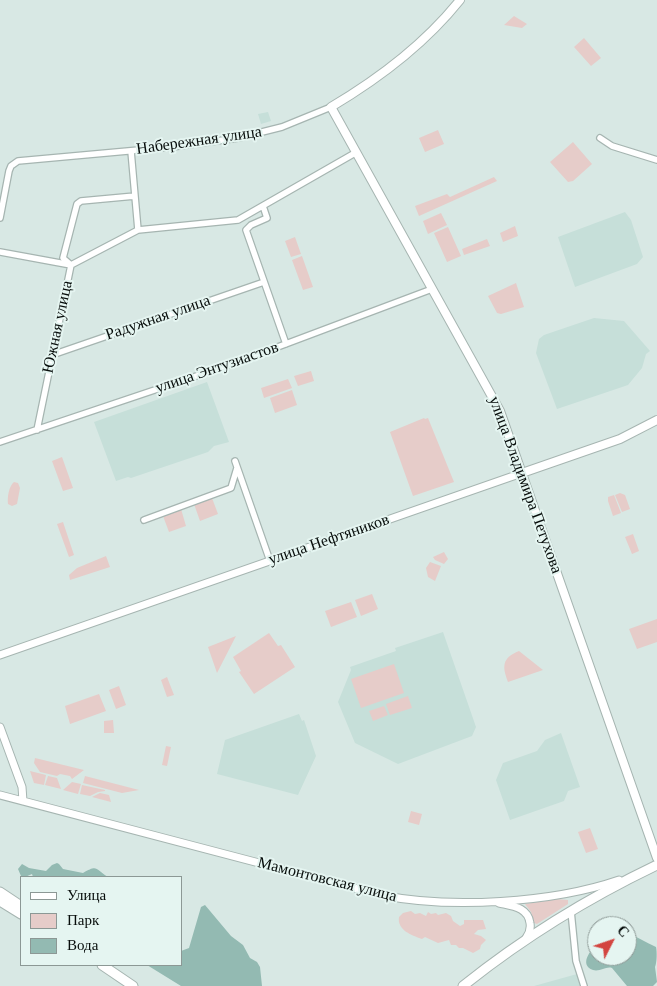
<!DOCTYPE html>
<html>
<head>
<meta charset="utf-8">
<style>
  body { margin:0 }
  #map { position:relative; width:657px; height:986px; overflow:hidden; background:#d8e8e4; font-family:Georgia,serif }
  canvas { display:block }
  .legend { position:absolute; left:20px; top:876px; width:162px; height:90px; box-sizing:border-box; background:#e5f5f1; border:1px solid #8c9895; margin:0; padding:6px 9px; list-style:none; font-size:15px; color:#070d0b }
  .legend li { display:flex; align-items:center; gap:10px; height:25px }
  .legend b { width:25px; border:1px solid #8c9895 }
  .north { position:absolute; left:587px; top:916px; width:50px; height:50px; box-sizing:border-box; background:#e5f5f1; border:1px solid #8c9895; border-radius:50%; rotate:49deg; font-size:14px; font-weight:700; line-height:20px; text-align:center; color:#070d0b }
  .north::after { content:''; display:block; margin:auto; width:18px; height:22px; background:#d34540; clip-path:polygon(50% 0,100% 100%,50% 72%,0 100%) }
</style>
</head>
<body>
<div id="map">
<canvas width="657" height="986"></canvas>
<ul class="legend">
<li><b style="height:6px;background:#fff"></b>Улица</li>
<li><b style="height:14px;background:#e6ccc9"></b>Парк</li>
<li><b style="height:14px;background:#93bab2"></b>Вода</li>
</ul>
<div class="north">С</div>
</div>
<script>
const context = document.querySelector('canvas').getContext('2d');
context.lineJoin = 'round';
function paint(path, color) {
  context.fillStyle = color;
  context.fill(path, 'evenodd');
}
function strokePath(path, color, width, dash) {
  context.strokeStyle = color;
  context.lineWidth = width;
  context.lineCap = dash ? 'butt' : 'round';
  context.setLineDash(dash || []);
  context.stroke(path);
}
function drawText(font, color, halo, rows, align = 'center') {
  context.font = font + ' Georgia,serif';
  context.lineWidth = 4;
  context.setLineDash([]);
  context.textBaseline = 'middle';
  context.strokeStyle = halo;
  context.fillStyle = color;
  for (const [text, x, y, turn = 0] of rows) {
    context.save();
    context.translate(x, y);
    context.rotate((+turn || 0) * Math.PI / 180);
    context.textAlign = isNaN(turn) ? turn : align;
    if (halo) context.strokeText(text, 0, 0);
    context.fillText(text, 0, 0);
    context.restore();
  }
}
paint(new Path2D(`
  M268,112l3,9 -10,3 -3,-10z
  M625,212l6,8 12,37 -6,7 -62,23 -17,-50z
  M594,318l30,3 26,30 -4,3 -4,14 -14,17 -71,24 -21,-56 3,-14 5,-4z
  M207,382l22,60 -15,4 -6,6 -77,26 -3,-1 -12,4 -22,-59z
  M443,632l33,95 -4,9 -74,28 -43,-21 -17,-41 13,-32 -1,-3 46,-16 -1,-3z
  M299,714l3,7 2,-1 12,36 -18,39 -81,-21 8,-34z
  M561,733l19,54 -12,4 -4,10 -54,19 -14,-40 7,-17 34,-12 8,-11z
  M577,974l6,12h-49z`), '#c6dfd9');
paint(new Path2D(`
  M514,16l13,8 -5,4 -18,-3z
  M584,38l17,20 -10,8 -17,-19z
  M438,130l6,14 -19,8 -6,-14z
  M573,142l19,22 -19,17 -5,1 -18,-20z
  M494,177l3,4 -78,35 -4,-10 32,-12 3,3z
  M441,213l6,12 -19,9 -5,-13z
  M515,226l3,10 -15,6 -3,-9z
  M448,227l13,29 -14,6 -13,-29z
  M295,237l6,17 -10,3 -6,-16z
  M487,239l3,7 -26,9 -2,-6z
  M302,256l11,31 -10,3 -11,-30z
  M516,283l8,24 -23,7 -4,-1 -9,-17z
  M311,371l3,10 -16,5 -4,-10z
  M288,379l4,9 -28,10 -3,-10z
  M292,390l5,15 -22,8 -5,-15z
  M424,418l1,1 3,-1 26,64 -41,14 -23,-64z
  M62,457l11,31 -10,3 -11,-30z
  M14,482l4,1 2,5 -3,16 -5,2 -4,-2c-1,-7 1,-18 6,-22z
  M620,493l5,2 5,14 -8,3 -7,-17z
  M614,495l7,18 -8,3 -5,-15v-4z
  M212,498l6,16 -18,7 -6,-17z
  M181,509l5,17 -17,6 -6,-16z
  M63,522l11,33 -5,2 -12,-33z
  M633,534l6,17 -7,3 -7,-17z
  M444,552l4,7 -4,5 -9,-4 -2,-3z
  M106,556l4,11 -40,13 -1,-5 8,-7z
  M430,562l11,4 -6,15 -7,-4 -2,-9z
  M372,594l6,15 -17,7 -6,-16z
  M351,602l6,15 -26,10 -6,-16z
  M657,619v23l-20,7 -8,-20z
  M269,633l9,13 3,-1 14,22 -41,27 -15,-22 2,-1 -8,-14z
  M236,636l-19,37 -9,-26z
  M519,651l24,19 -35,12c-6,-16 -6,-24 11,-31z
  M394,664l10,29 -43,15 -10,-29z
  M167,677l7,18 -7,2 -6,-17z
  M119,686l7,19 -10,4 -7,-19z
  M99,694l7,17 -36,13 -5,-18z
  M408,696l4,12 -22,7 -4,-11z
  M384,706l4,9 -15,6 -4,-10z
  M113,720l1,13h-10v-12z
  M166,746l5,1 -4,19 -5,-1z
  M35,758l49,12 -12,9 -2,-3 -10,-2 -3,2 -17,-4 -6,-9z
  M30,771l16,4 -2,10 -10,-2z
  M48,776l9,2 4,11 -16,-4z
  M85,776l54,14 -17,3 -39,-10z
  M72,782l9,2 -3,10 -15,-4z
  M82,785l23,5v1l-7,1 -8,4 -10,-2z
  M100,793l9,2 2,7 -19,-5z
  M411,811l11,3 -3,11 -11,-3z
  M590,828l8,21 -12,4 -8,-21z
  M556,899l12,1v4l-31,20 -3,-1 -3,-11 -6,-8z
  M411,911l4,3 5,-1 6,3 2,-4 3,2 5,-1 2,2 8,-2 5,3 2,5 7,5 4,-2v-4h19l3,9 -8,1 -4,4 7,2 5,4 -5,5 -1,4 -7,4 -10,-5h-4l-3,-3h-5l-2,-5 -11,3 -13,-6 -3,2c-11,-4 -25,-9 -23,-22l4,-4z`), '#e6ccc9');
paint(new Path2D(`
  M57,863l2,1 4,5 20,4c15,-9 12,-4 25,4h-75l-1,-3 -7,3 -4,-1 -3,-7 4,-5 7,4 17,3 6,-6z
  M205,905l26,31 12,9 7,13 7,4 3,5 2,19h-81l-34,-21h34v-14l8,-3 12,-41z
  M627,934c8,1 20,9 29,13 1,5 1,15 -1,20l2,15 -4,4h-26l-15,-18c-6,-2 -12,4 -19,2 -14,-5 -3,-20 4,-25v11h30z`), '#93bab2');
const minor = new Path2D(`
  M600,138l12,8 45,14
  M131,151l7,79
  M263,206l4,12 -16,7 -5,5 40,114
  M0,218l9,-47 2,-5 7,-5 154,-14 66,-9 44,-11 49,-20
  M0,252l71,13
  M71,265l-8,-7 14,-54 4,-3 54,-5
  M52,355l212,-73
  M37,430l34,-165 67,-35 100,-10 117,-67
  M0,442l235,-79 197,-74
  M235,461l35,100
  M144,520l87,-32 6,-20
  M571,911l5,50 8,25`);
const tertiary = new Path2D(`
  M0,655l522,-182
  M0,727l22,60 1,14
  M0,795l381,100c69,14 171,8 238,-15
  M499,903c13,3 29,4 31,20 1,6 -1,11 -4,15`);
const secondary = new Path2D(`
  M460,0c-36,45 -80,78 -129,107l169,304 157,447
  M522,473l98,-34 37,-19`);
const primary = new Path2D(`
  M463,986c60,-48 125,-88 194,-121`);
const trunk = new Path2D(`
  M0,892l21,14
  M0,901l21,13
  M102,965l31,21`);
strokePath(minor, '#a6b5b1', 8);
strokePath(tertiary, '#a6b5b1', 9);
strokePath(secondary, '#a6b5b1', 10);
strokePath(primary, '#a6b5b1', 11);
strokePath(trunk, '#a6b5b1', 11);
strokePath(minor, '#fff', 5.5);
strokePath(tertiary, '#fff', 7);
strokePath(secondary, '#fff', 8);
strokePath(primary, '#fff', 9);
strokePath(trunk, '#fff', 9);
drawText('16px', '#070d0b', '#e5f5f1', [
  ["Набережная улица",199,141,-8],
  ["Радужная улица",158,318,-19],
  ["Южная улица",58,327,-78],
  ["улица Энтузиастов",217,368,-19],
  ["улица Владимира Петухова",525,485,70],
  ["улица Нефтяников",329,540,-19],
  ["Мамонтовская улица",327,880,14]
]);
</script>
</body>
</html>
